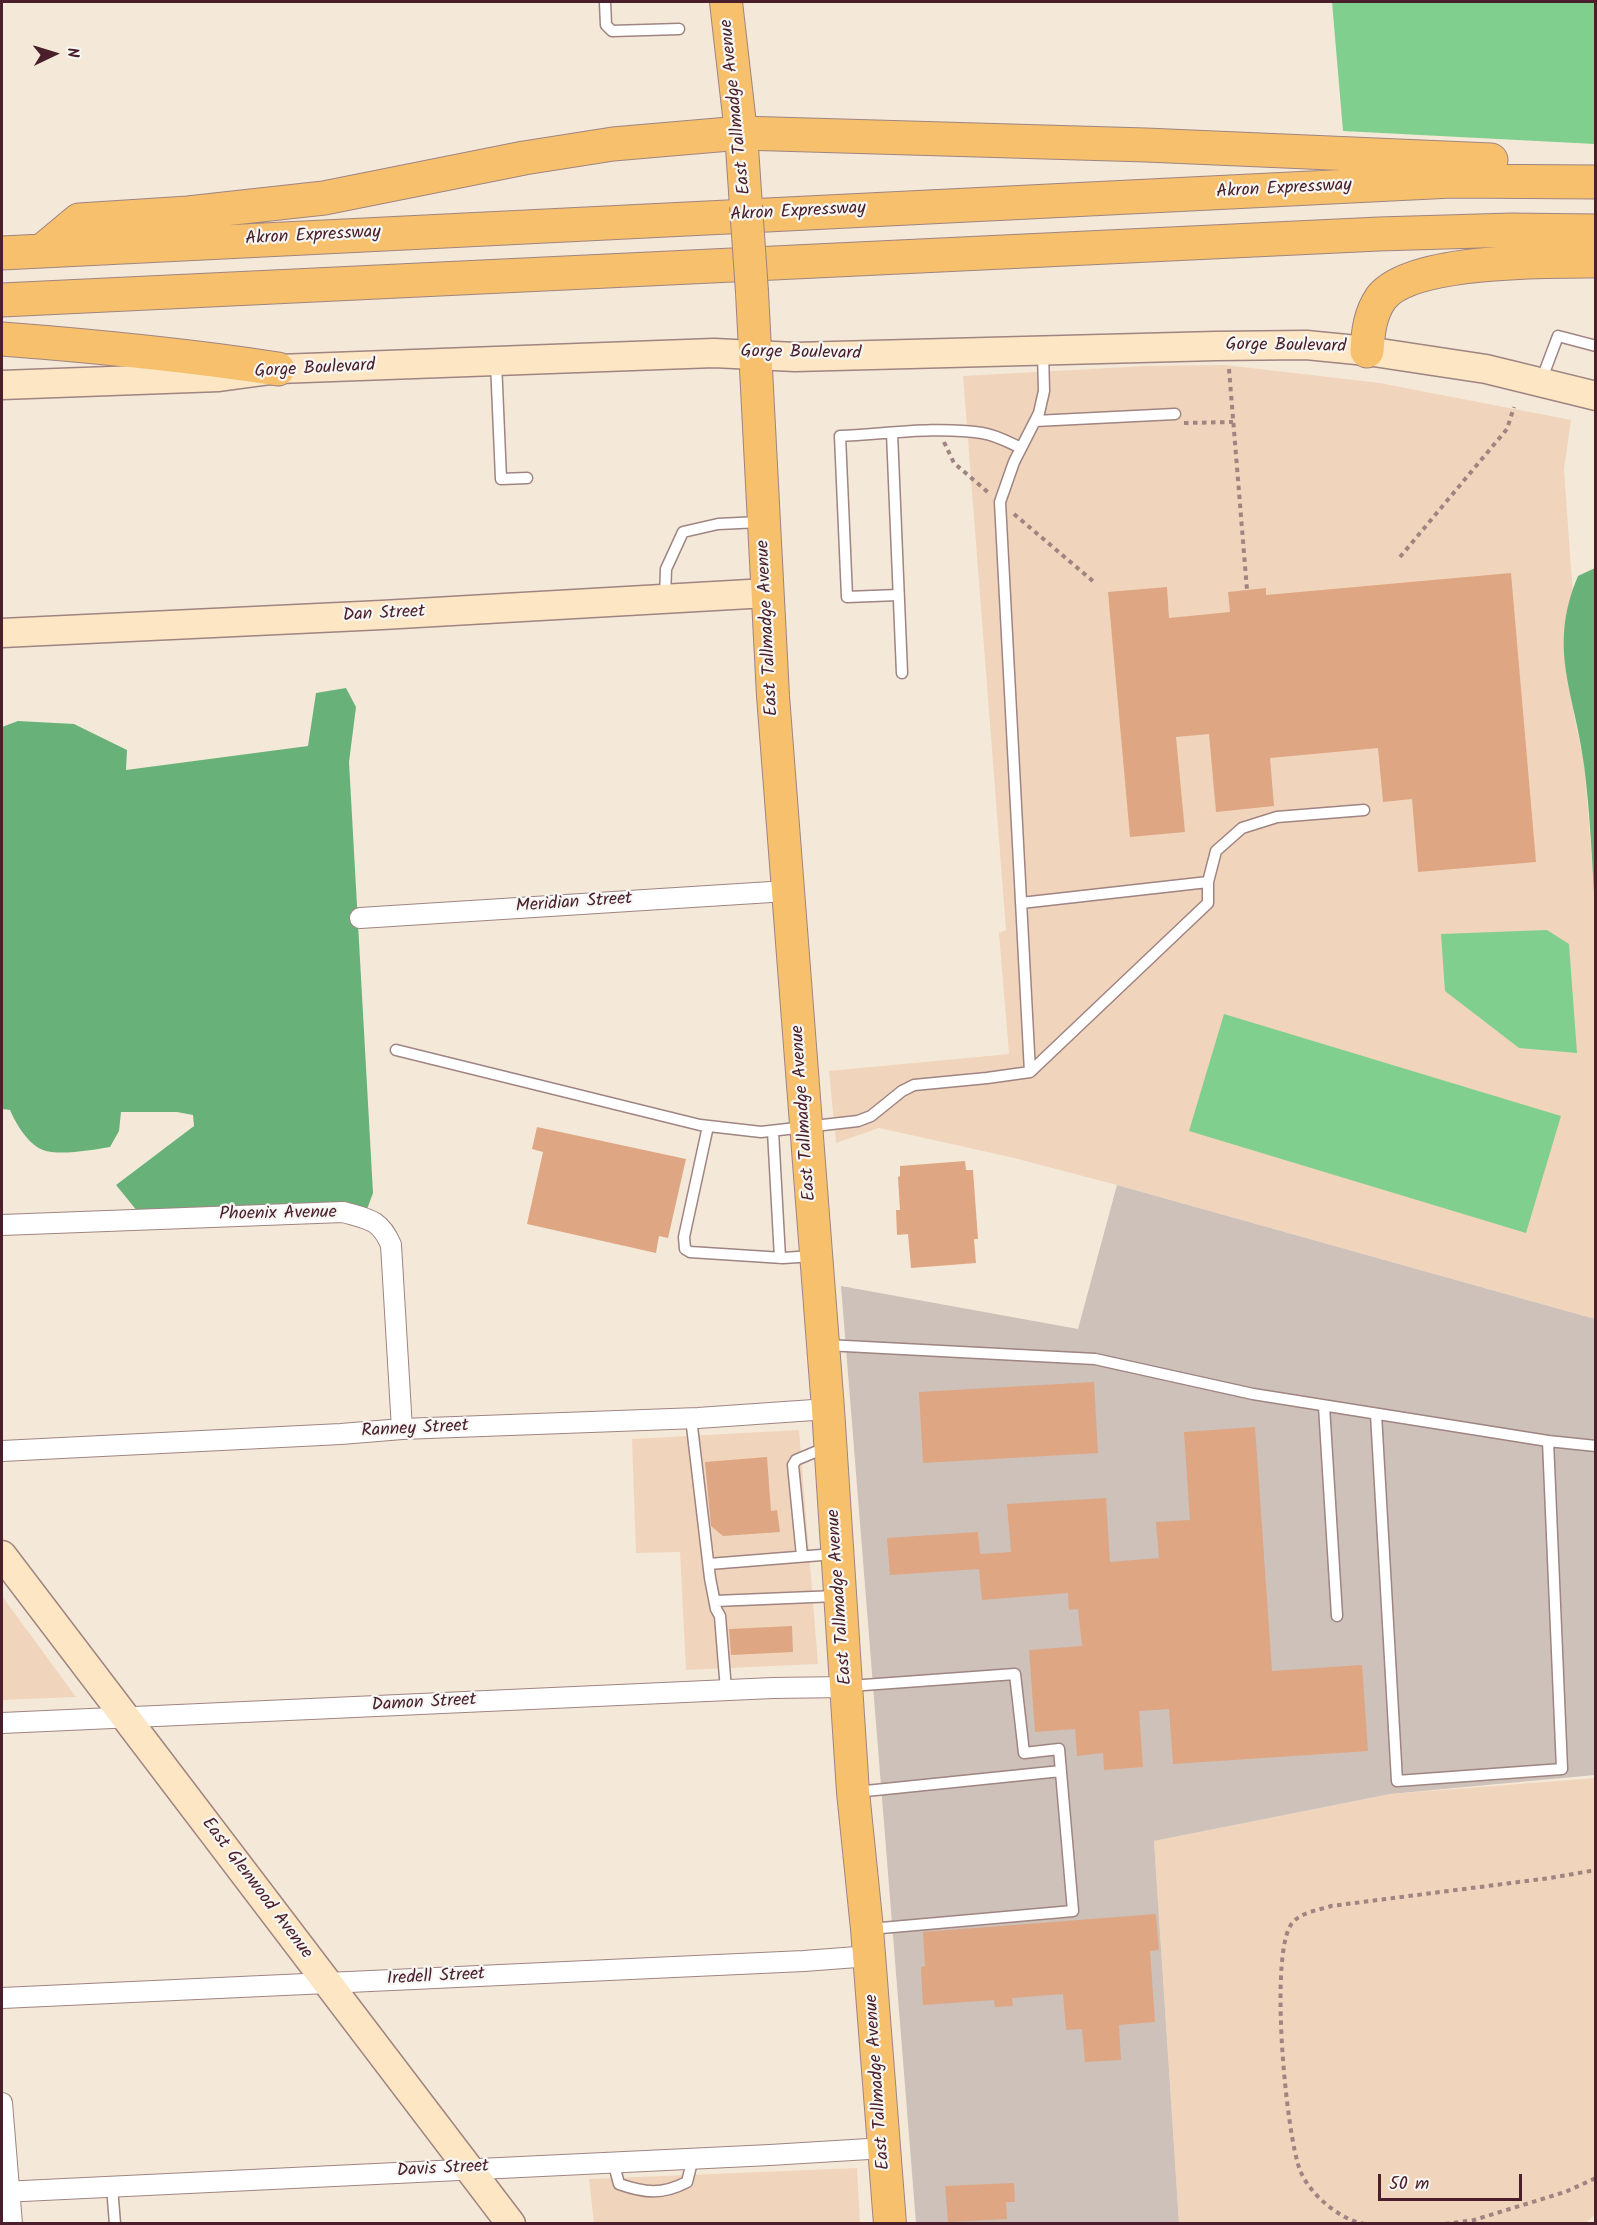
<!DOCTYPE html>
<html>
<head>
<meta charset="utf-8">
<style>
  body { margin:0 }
  #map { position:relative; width:1597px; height:2225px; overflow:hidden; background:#f4e9d8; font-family:Kalam,sans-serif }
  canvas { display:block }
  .frame { position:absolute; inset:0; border:3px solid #4a1f2b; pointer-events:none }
  .north { position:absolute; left:24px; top:24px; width:60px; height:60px; -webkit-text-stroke:4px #f6f6f2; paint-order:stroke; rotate:86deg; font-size:16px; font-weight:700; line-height:24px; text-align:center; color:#4a1f2b }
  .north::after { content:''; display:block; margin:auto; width:21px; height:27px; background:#4a1f2b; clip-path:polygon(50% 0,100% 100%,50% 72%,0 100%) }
  .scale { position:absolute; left:1378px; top:2174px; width:144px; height:27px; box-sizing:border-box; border:3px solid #4a1f2b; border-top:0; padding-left:8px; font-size:18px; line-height:21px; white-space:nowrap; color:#4a1f2b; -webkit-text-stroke:4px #f6f6f2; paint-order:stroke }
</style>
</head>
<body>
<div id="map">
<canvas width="1597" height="2225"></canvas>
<div class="frame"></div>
<div class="north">N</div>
<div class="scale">50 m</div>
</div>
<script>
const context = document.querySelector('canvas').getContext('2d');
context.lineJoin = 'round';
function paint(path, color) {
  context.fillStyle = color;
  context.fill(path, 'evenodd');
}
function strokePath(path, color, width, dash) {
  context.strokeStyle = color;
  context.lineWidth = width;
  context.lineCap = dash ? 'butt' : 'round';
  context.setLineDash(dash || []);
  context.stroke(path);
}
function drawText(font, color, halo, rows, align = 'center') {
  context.font = font + ' Kalam,sans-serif';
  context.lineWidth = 4.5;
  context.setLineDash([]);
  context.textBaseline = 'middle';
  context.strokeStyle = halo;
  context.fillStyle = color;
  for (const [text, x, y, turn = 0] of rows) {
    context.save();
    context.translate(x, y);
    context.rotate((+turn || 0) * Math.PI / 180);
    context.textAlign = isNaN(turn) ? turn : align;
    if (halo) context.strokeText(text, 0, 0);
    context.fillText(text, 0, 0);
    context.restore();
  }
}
paint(new Path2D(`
  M1225,365l155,18 191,37 -7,49 9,127 1,118 10,50 12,144 -1,411 -478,-134 -107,-28 -131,-29 -43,15 -7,-72 180,-17 -10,-121 7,-3 -43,-554 183,-10z
  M799,1430l19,234 -132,6 -6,-118 -44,1 -4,-114z
  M2,1596l74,101 -74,3z
  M1595,1778v437l-11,9 -405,-1 -25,-382 236,-47z
  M857,2168l3,55h-266l-5,-44z`), '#f0d5bc');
paint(new Path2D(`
  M1117,1185l478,134v456l-205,19 -236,47 25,382h-263l-75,-937 237,43z`), '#cec1b9');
paint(new Path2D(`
  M1332,2h263v142l-252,-13z
  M1547,930l22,14 8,109 -58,-5 -74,-57 -4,-57z
  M1224,1014l337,102 -35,117 -337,-102z`), '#80cf8f');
paint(new Path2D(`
  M1595,568v340c-3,-48 -5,-96 -11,-143 -9,-72 -37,-116 -6,-189z
  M346,688l10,19 -7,55 24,431 -7,19h-228l-22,-27 78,-59 -1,-11 -16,-3h-56l-2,19 -9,16c-18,3 -51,9 -67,3 -15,-6 -27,-26 -33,-40l-8,-1v-382l16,-6 56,3 53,26 -1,20 182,-24 8,-53z`), '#68b27a');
paint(new Path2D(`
  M1511,573l25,289 -118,10 -6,-73 -29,3 -5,-54 -108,10 4,48 -58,6 -7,-78 -33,3 9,95 -55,5 -22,-245 59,-5 2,31 61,-6 -2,-20 38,-4v7z
  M537,1127l149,32 -18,79 -9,-2 -3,17 -129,-29 16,-72 -11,-3z
  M965,1161l1,9h7l5,69h-4l2,24 -65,5 -3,-34 -11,1 -1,-25h4l-2,-33 2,-1v-10z
  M1094,1382l4,71 -175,10 -4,-71z
  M1255,1427l17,244 90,-6 6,86 -195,13 -4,-55 -30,2 4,56 -39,3 -1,-17 -26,3 -2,-27 -40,3 -6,-82 53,-4 -4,-37 -9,1 -1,-17 -86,7 -3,-31 -89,6 -3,-37 91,-6 2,22 31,-2 -4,-48 99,-6 4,64 49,-4 -3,-36 34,-2 -6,-88z
  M767,1457l4,54 6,-1 3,22 -57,4 -12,-10 -6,-64z
  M792,1626l1,26 -62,3 -2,-26z
  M1156,1914l3,36 -9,1 5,71 -36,3 2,35 -36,2 -3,-33 -16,1 -3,-36 -51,4 1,8 -18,1 -1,-7 -71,5 -2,-38 4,-1 -2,-34z
  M1014,2183l1,19h-9l1,17 -59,3 -3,-36z`), '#dea683');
const lane = new Path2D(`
  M605,2l1,23 6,6 67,-2
  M496,362l5,117 26,-1
  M1541,381l17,-45 38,10
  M1035,421l140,-7
  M892,433l10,240
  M898,595l-51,2 -7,-161c46,-2 96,-10 142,-3 14,2 26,9 39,15
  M665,597l1,-28 17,-37 35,-8 42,-2
  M1208,882l8,-31 26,-23 35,-11 87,-7
  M1021,903l187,-21v21l-178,169
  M396,1050l304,75 61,7 97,-11 13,-5 31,-25 12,-6 73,-7 43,-6 -30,-570 14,-40 25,-49 5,-22 -1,-39
  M708,1126l-24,111 1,12 5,3 93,6 30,-2
  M773,1131l7,127
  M826,1345l269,14 158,35 295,47 14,328 -165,12 -21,-367
  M1324,1406l13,210
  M691,1418l19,160 6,31 4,7 6,74
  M1548,1441l48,5
  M802,1556l-9,-91 3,-5 31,-13
  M709,1564l125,-10
  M715,1601l122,-5
  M850,1686l165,-12 9,79 35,-4 14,162 -203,18
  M856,1792l205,-21
  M613,2161l6,23c26,9 43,11 68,-2l6,-24
  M112,2187l3,37`);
const street = new Path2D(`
  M360,918l427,-27
  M2,1225l341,-13c25,7 37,7 48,33l11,184
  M2,1451l339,-17 61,-5 296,-11 130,-9
  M2,1723l771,-35 74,-1
  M2,1998l802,-37 66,-5
  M2,2103l10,121
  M2,2192l768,-37 115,-7`);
const secondary = new Path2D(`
  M2,385l217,-8 59,-8 436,-16 81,4 421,-11 90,-1 61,6 119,18 110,27
  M2,633l380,-18 385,-22
  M2,1555l509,669`);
const primary = new Path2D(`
  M726,2l15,131 5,73
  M752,292l21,404 55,713 25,383 14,137 23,295`);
const highway = new Path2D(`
  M43,250l36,-30 109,-7 136,-15 200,-40 89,-14 128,-11 405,12 345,15
  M2,253l1450,-72 144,1
  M2,300l1377,-66 133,-4 84,1
  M2,339c92,7 184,16 276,30
  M1367,351c1,-19 3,-37 14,-53 30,-39 167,-37 215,-37`);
strokePath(lane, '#9f8482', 13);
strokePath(street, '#9f8482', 22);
strokePath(secondary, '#9f8482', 31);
strokePath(primary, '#9f8482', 34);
strokePath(highway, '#9f8482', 35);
strokePath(new Path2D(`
  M1229,369l18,221
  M1184,423l49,-1
  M944,442l10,21 36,31
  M1014,514l80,68
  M1400,557l107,-128 7,-22
  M1365,2224c-25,-4 -56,-30 -65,-54 -14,-35 -32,-222 -7,-248 9,-10 26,-12 38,-16l219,-28 46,-8
  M1445,2224l29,-4 91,-28 31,-14`), '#9f8482', 4, [4.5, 4.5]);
strokePath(lane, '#fff', 10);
strokePath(street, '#fff', 20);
strokePath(secondary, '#fce6c4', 28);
strokePath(primary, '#f7c06c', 32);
strokePath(highway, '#f7c06c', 33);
const primaryBridge = new Path2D(`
  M746,206l6,86`);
strokePath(primaryBridge, '#9f8482', 34, []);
strokePath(primaryBridge, '#f7c06c', 32);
drawText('18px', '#4a1f2b', '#f6f6f2', [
  ["East Tallmadge Avenue",737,107,-96],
  ["Akron Expressway",1284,190,-3],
  ["Akron Expressway",798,213,-3],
  ["Akron Expressway",313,237,-3],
  ["Gorge Boulevard",1286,347,1],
  ["Gorge Boulevard",801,354,1],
  ["Gorge Boulevard",315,370,-3],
  ["Dan Street",384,615,-3],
  ["East Tallmadge Avenue",769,628,-93],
  ["Meridian Street",574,904,-4],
  ["East Tallmadge Avenue",805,1113,-94],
  ["Phoenix Avenue",278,1215,-1],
  ["Ranney Street",415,1430,-3],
  ["East Tallmadge Avenue",841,1597,-94],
  ["Damon Street",424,1704,-3],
  ["East Glenwood Avenue",256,1889,53],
  ["Iredell Street",436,1978,-3],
  ["East Tallmadge Avenue",879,2082,-94],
  ["Davis Street",443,2170,-3]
]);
</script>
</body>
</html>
